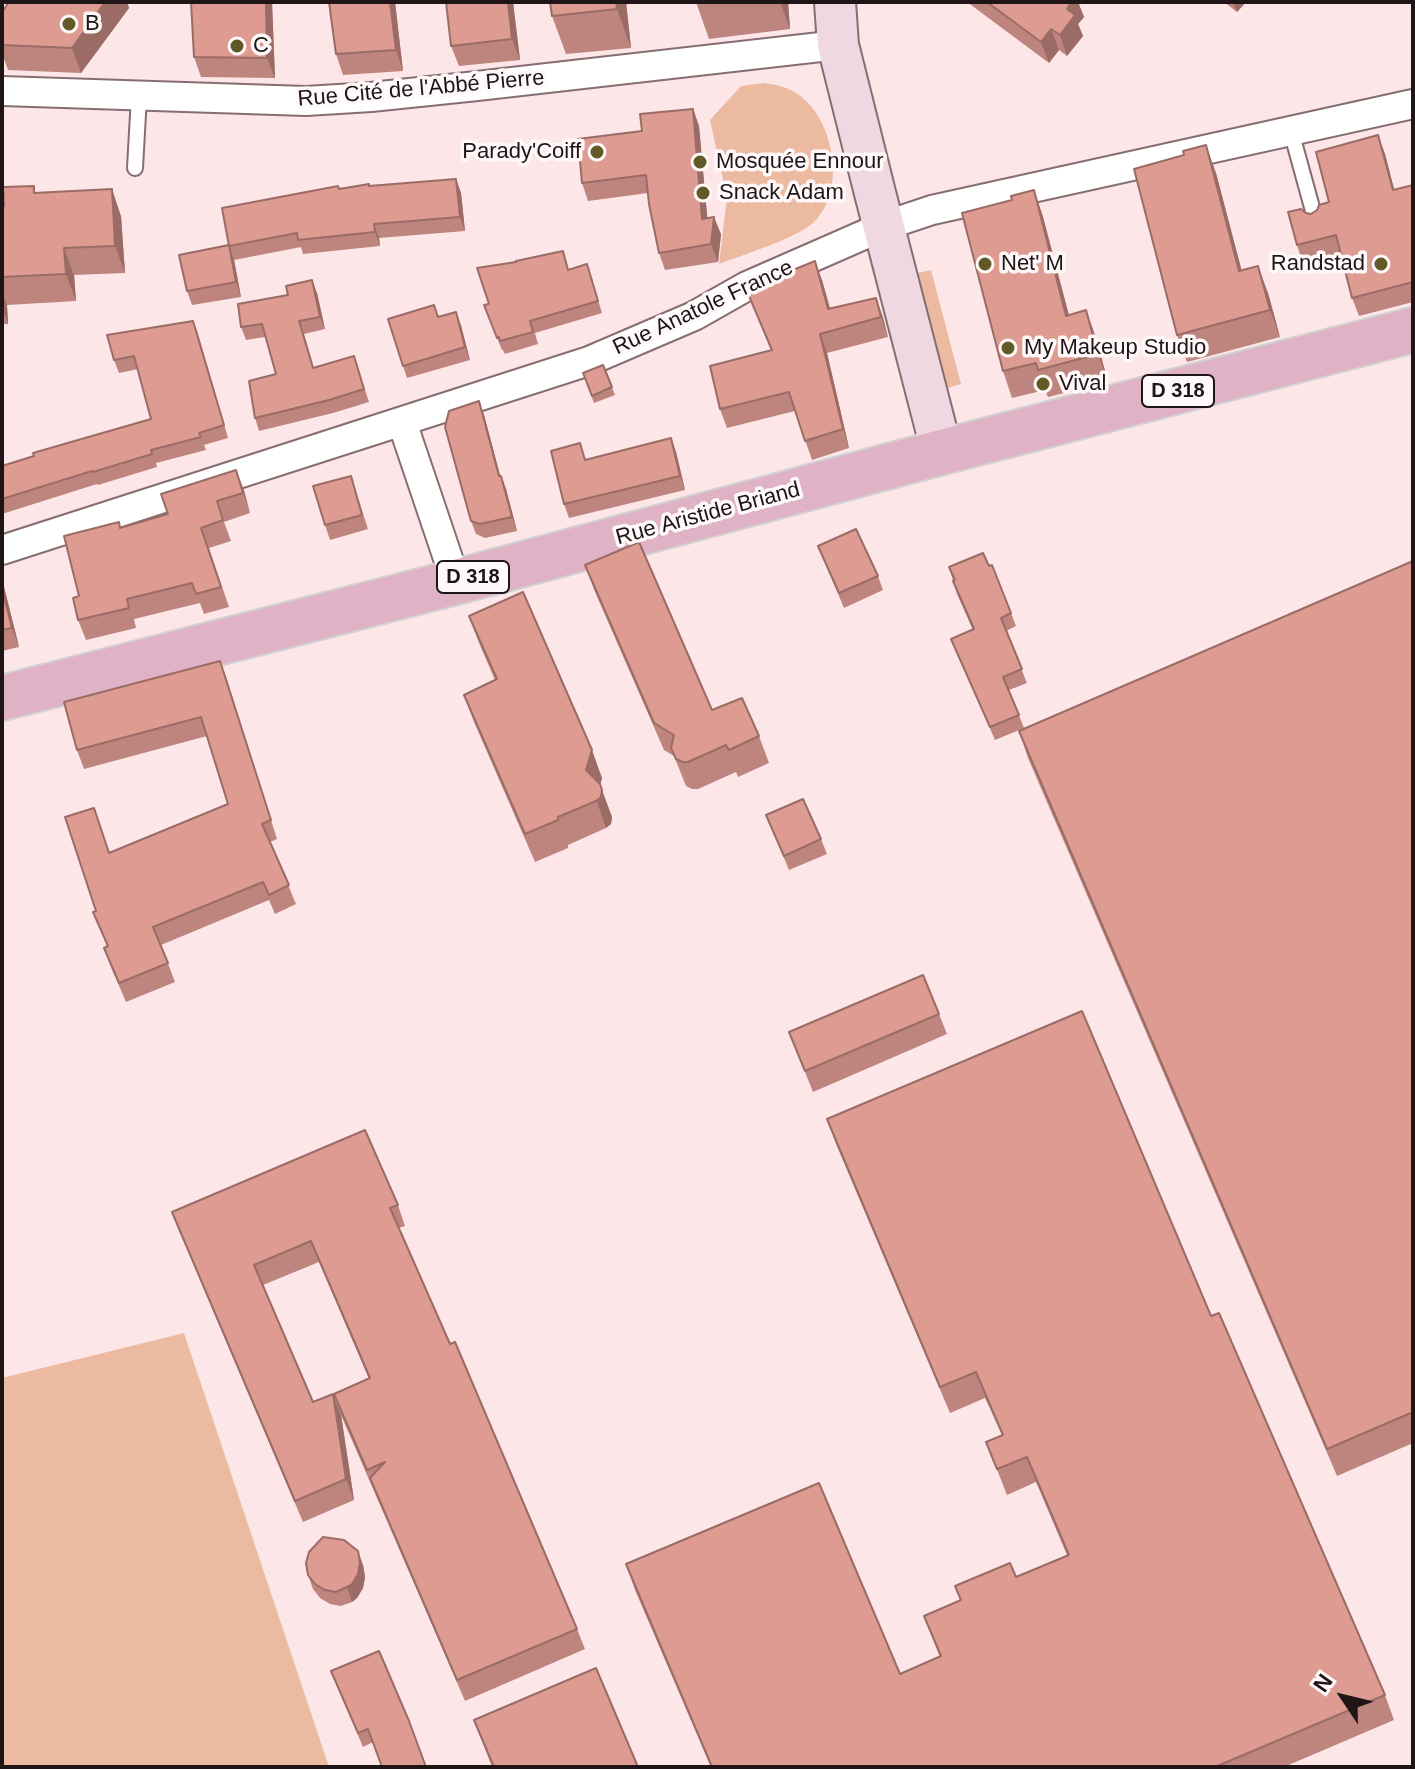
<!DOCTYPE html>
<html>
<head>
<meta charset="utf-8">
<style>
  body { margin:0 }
  #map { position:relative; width:1415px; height:1769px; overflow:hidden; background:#fde6e8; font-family:Helvetica,sans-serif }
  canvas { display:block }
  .frame { position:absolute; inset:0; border:4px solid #1f1517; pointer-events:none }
  .north { position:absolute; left:1303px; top:1657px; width:80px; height:80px; -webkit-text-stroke:6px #fef8f8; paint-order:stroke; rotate:305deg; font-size:22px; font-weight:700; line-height:32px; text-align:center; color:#1f1517 }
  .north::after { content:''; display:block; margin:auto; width:28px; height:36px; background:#1f1517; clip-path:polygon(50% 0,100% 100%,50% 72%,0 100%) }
</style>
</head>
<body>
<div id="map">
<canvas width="1415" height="1769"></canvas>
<div class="frame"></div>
<div class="north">N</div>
</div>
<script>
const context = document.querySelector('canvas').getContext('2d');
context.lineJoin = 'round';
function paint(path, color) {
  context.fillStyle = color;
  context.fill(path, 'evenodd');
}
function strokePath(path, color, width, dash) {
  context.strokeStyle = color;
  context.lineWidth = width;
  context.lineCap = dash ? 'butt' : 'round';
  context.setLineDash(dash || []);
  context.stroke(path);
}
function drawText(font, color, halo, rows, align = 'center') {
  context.font = font + ' Helvetica,sans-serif';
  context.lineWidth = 7;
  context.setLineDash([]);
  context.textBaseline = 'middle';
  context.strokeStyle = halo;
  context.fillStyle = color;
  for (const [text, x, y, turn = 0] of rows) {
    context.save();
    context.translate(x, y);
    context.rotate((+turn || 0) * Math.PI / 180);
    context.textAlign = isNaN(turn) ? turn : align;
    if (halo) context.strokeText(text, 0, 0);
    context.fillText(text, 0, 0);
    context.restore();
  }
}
paint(new Path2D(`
  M764,83c13,2 24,4 35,12 35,25 48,95 15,127 -16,16 -72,33 -95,42l8,-67 -17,-77 31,-34z
  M931,270l30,114 -17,5 -31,-115z
  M184,1333l145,434h-327v-389z`), '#ecb9a1');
const service = new Path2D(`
  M1291,131l25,91
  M135,168l4,-72`);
const minor = new Path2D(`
  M2,91l304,10 65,-4 106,-11 361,-41
  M402,422l54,160
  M2,550l587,-189 105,-45 53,-30 137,-60 48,-16 481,-106`);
const secondary = new Path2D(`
  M835,2l3,43 37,148 67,259`);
const primary = new Path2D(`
  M2,698l454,-116 486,-130 471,-122`);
strokePath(service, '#866e70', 18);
strokePath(minor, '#866e70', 32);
strokePath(secondary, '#866e70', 44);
strokePath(primary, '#d2d0d1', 48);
strokePath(service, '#fff', 14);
strokePath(minor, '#fff', 28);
strokePath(secondary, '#efd8e2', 40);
strokePath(primary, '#dfb2c5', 44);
paint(new Path2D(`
  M9,2h118l2,6 -48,65 -73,-3 -6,-17v-41z
  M272,2l3,76 -74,-1 -7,-20z
  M329,2h66l8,69 -60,4 -7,-21z
  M446,2h67l7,58 -61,6 -8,-20z
  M550,2h76l5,46 -65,6 -14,-38z
  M696,2h92l2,27 -81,10z
  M967,2h111l6,15 -6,7 5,12 -16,20 -8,-6 -10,13z
  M1224,2h22l-9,10z
  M693,109l6,17 8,92 14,16 -3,28 -53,8 -6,-17 -11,-60 -60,8 -6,-18 60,-52z
  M1385,154l9,36 19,-5v117l-54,14 -7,-18 -11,-44 -38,10 -6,-19 9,-32 5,1 18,-12z
  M1216,173l25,97 27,23 12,44 -93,25 -10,-27z
  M456,179l5,14 4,38 -86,7 1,8 -77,8 -2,-7 -67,13 7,37 -49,8 -5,-14 42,-45 110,-58z
  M1034,190l9,27 26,98 17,-5 10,28 12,44 -60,15 -3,-7 -33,8 -9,-27 9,-171z
  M37,193l84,23 4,57 -51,2 2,26 -69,4 1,19h-6v-118z
  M569,269l22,7 11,37 -67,20 3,11 -33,10 -2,-4h-1l-18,-45z
  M822,280l8,28 46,-10 12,39 -61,16 22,95 -37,12 -17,-49 -68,17 -7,-19 51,-59 -25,-61z
  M317,293l8,36 -21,5 10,34 40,-12 15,46 -36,11 -74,18 -4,-13 21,-44 -11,-37 -19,3 -5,-13z
  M434,305l4,12 18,-5 14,48 -63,18 -4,-12z
  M193,321l35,117 -24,7 2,5 -50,13 1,4 -59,18 -1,-1 -95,30v-48l149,-47 -13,-50 -19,4 -5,-13z
  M603,365l12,30 -21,8 -11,-30z
  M484,415l16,61h1l5,13 11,42 -32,7 -9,-4 -5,-13z
  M671,438l5,14 9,38 -116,28 -5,-14 22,-44z
  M236,470l14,43 -26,9 7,19 -22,7 20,59 -25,7 -4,-11 -66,16 2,9 -50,12 -8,-20 1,-24 42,-68 47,-14z
  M351,476l17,53 -38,11 -5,-15z
  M818,546l60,30 5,14 -39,18z
  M1413,561v882l-76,33 -309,-718 -9,-27z
  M585,565l127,145 47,26 10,27 -31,14 -2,-5 -38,17h-6l-6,-3 -12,-30 -10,-6 -69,-158z
  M949,567l62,46 5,13 -10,5 21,52 -18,7 15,38 -29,12 -44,-101 22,-9 -16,-36z
  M2,579l17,68 -17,4z
  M469,616l133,162 -2,7 12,32 -1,7 -5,4 -38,17v3l-33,14 -61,-140 -10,-27 31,-15 -16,-37z
  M220,661l57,178 -7,3 26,62 -21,10 -6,-14 -108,45 14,37 -49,20 -15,-35 -7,-19 3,-2 -14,-34 3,-1 -2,-103 16,45 118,-49 -21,-68 -123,33 -7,-19z
  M766,815l55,24 6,15 -38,16z
  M939,1014l8,20 -134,58 -24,-60z
  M827,1119l384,197 174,379 9,25 -110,47h-573l-76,-177 -9,-26 274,110 40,-17 -16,-41 37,-15 -6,-15 61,-9 51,-22 -31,-73 -29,13 -21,-53 16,-7 -17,-37 -35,15 -114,-269z
  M398,1205l7,21 -6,2 178,401 8,20 -120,52 -124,-286 -7,-21 35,-15 -50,-117 -56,23 50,117 20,-8 8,21 13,85 -51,22 -123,-289 -8,-21z
  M363,1565l2,12 -2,11 -6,10 -5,4 -11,4 -11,-2 -10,-6 -7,-9 -5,-14z
  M379,1651l-6,91 -10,5 -32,-76z
  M474,1720l164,47h-146z`), '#be857e');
paint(new Path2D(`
  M105,2h22l2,6 -48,65 -9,-25z
  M266,2h6l3,76 -8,-20z
  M390,2h5l8,69 -7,-21z
  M508,2h5l7,58 -8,-21z
  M616,2h10l5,46 -14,-39z
  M780,2h8l2,27z
  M1071,2h7l6,15 -6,7 5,12 -16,20 -7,-21 7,-26z
  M1233,2h13l-9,10z
  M1051,29l8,21 -10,13 -8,-21z
  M693,109l6,17 10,110 -7,-17z
  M1378,135l7,19 14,54 -6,-18z
  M1206,145l10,28 33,125 -10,-27z
  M456,179l5,14 4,38 -5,-14z
  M112,189l9,27 4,57 -10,-27z
  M1034,190l9,27 33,126 -10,-27z
  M714,217l7,17 -3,28 -7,-18z
  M374,224l5,14 1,8 -5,-14z
  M229,245l5,15 7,37 -5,-15z
  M64,248l10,27 2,26 -10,-27z
  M815,261l7,19 13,48 -7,-19z
  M1258,266l10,27 12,44 -10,-27z
  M312,280l5,13 8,36 -5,-12z
  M2,291l5,14 1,19 -6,-17z
  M876,298l7,19 5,20 -7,-20z
  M1086,310l10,28 12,44 -10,-28z
  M456,312l5,13 9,35 -5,-13z
  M193,321l5,13 30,104 -4,-13z
  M820,334l7,19 22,95 -6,-19z
  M479,401l5,14 20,75 -5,-14z
  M671,438l5,14 9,38 -5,-14z
  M236,470l8,20 6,23 -7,-20z
  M501,476l5,13 11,42 -5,-14z
  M2,579l17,68 -7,-19 -10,-39z
  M220,661l7,19 50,159 -6,-19z
  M592,750l10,28 -2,7 12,32 -1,7 -5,4 -20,-58z
  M333,1394l8,21 13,85 -8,-21z
  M358,1551l5,14 2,12 -2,11 -6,10 -5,4 -5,-15z`), '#9b6c66');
const building = new Path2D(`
  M9,2h96l-33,46 -70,-3v-33z
  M191,2h75l1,56 -73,-1z
  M329,2h61l6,48 -60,4z
  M446,2h62l4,37 -61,7z
  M550,2h66l1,7 -65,7z
  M987,2h84l-4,7 8,6 -15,20 -9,-6 -10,13z
  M693,109l9,110 12,-2 -3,27 -52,9 -10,-49 -3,-29 -64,8 -4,-44 64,-8 -2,-17z
  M1378,135l15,55 20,-5v97l-61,16 -16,-63 -39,10 -9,-33 13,-3 5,4 5,1 6,-4 2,-5 10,-3 -13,-50z
  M1206,145l33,126 19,-5 12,44 -93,25 -43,-166 50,-14 -1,-4z
  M456,179l4,38 -86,7 1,8 -77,8 -1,-7 -68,13 -7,-38 116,-22 1,3 30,-5v2z
  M34,186v7l78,-4 3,57 -51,2 2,26 -64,3v-71h2l-1,-19z
  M1034,190l32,126 20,-6 12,44 -60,16 -2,-7 -33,8 -41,-158 50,-13 -1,-4z
  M229,245l7,37 -49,9 -8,-36z
  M563,251l5,19 19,-6 11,37 -68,20 3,11 -33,9 -1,-4 -2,1 -13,-33 5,-1 -12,-36 39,-6v-1z
  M815,261l13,48 48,-11 5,19 -61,17 23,95 -38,12 -16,-49 -69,17 -10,-43 62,-16 -26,-61z
  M312,280l8,37 -21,4 14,47 41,-12 10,33 -35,11 -74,18 -6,-37 27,-7 -14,-50 -21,3 -3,-23 50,-9 -2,-9z
  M434,305l4,12 18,-5 9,35 -62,19 -15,-47z
  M193,321l31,104 -25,8 2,4 -50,13 1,4 -59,18 -1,-1 -90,28v-33l32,-10 -1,-3 118,-34 -17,-63 -20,4 -7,-25z
  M603,365l9,22 -20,9 -9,-23z
  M479,401l20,75h2l11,41 -32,7 -9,-3 -26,-94 4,-16z
  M671,438l9,38 -116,28 -13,-53 29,-8 5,17z
  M236,470l7,23 -26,8 6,19 -22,8 20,59 -25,7 -4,-11 -65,16 2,9 -51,12 -5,-22 6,-2 -15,-60 55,-14 1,6 48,-14 -7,-20z
  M351,476l11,39 -37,10 -12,-39z
  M856,529l22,47 -39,17 -21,-47z
  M639,542l73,168 30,-12 17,38 -30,14 -3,-5 -38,17h-5l-7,-3 -5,-11 3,-13 -20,-12 -69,-158z
  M983,553l6,13 3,-1 19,48 -10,5 21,51 -19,8 16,38 -29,12 -39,-88 23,-10 -21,-48 2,-1 -6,-13z
  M1413,561v851l-86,37 -308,-718z
  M2,589l10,39 -10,2z
  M523,592l69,158 -6,20 14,14 2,6 -1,7 -5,4 -38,16v3l-33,14 -61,-139 33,-16 -28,-63z
  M220,661l51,159 -9,4 27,61 -20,10 -6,-13 -110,45 15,36 -49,20 -15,-35 4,-2 -15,-34 3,-1 -31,-94 29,-9 15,45 119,-49 -27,-87 -124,33 -13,-48z
  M803,799l18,40 -37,17 -18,-41z
  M923,975l16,39 -134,57 -16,-39z
  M1082,1011l129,305 8,-3 166,382 -170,72h-503l-86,-203 193,-81 81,191 41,-18 -17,-40 37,-16 -6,-14 55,-23 6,14 53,-22 -42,-98 -30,12 -11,-27 17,-7 -27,-63 -36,15 -113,-268z
  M365,1130l33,75 -8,3 60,136 5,-2 122,287 -120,51 -87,-202 15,-16 -18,8 -33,-76 36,-16 -59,-137 -57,24 59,137 20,-8 13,85 -51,22 -123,-289z
  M323,1537l21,3 14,11 2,12 -2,11 -6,10 -5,3 -11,5 -11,-2 -10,-6 -7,-9 -2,-12 3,-11z
  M379,1651l30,70 17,46h-44l-14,-38 -10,4 -27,-62z
  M596,1668l42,99h-144l-20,-47z`);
paint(building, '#dd9b92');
strokePath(building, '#9b6c66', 2);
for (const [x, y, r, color] of [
  [69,24,8,"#615925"],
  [237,46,8,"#615925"],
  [597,152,8,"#615925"],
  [700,162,8,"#615925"],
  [703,193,8,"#615925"],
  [985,264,8,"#615925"],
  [1381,264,8,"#615925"],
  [1008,348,8,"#615925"],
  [1043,384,8,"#615925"]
]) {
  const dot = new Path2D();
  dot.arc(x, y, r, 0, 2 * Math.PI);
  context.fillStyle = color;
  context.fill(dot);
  strokePath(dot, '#fef8f8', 3);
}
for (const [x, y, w] of [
  [1178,391,72],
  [473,577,72]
]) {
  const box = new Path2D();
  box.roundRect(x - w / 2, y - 16, w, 32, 6);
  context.fillStyle = '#fef8f8';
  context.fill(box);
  strokePath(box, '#1f1517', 2);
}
drawText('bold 20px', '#1f1517', null, [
  ["D 318",1178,391],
  ["D 318",473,577]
]);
drawText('22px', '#1f1517', '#fef8f8', [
  ["B",85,24],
  ["C",253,46],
  ["Parady'Coiff",581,152,"right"],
  ["Mosquée Ennour",716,162],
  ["Snack Adam",719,193],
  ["Net' M",1001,264],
  ["Randstad",1365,264,"right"],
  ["My Makeup Studio",1024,348],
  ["Vival",1059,384]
], 'left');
drawText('22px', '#1f1517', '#fef8f8', [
  ["Rue Cité de l'Abbé Pierre",421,89,-5],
  ["Rue Anatole France",703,308,-25],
  ["Rue Aristide Briand",708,514,-15]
]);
</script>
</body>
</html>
